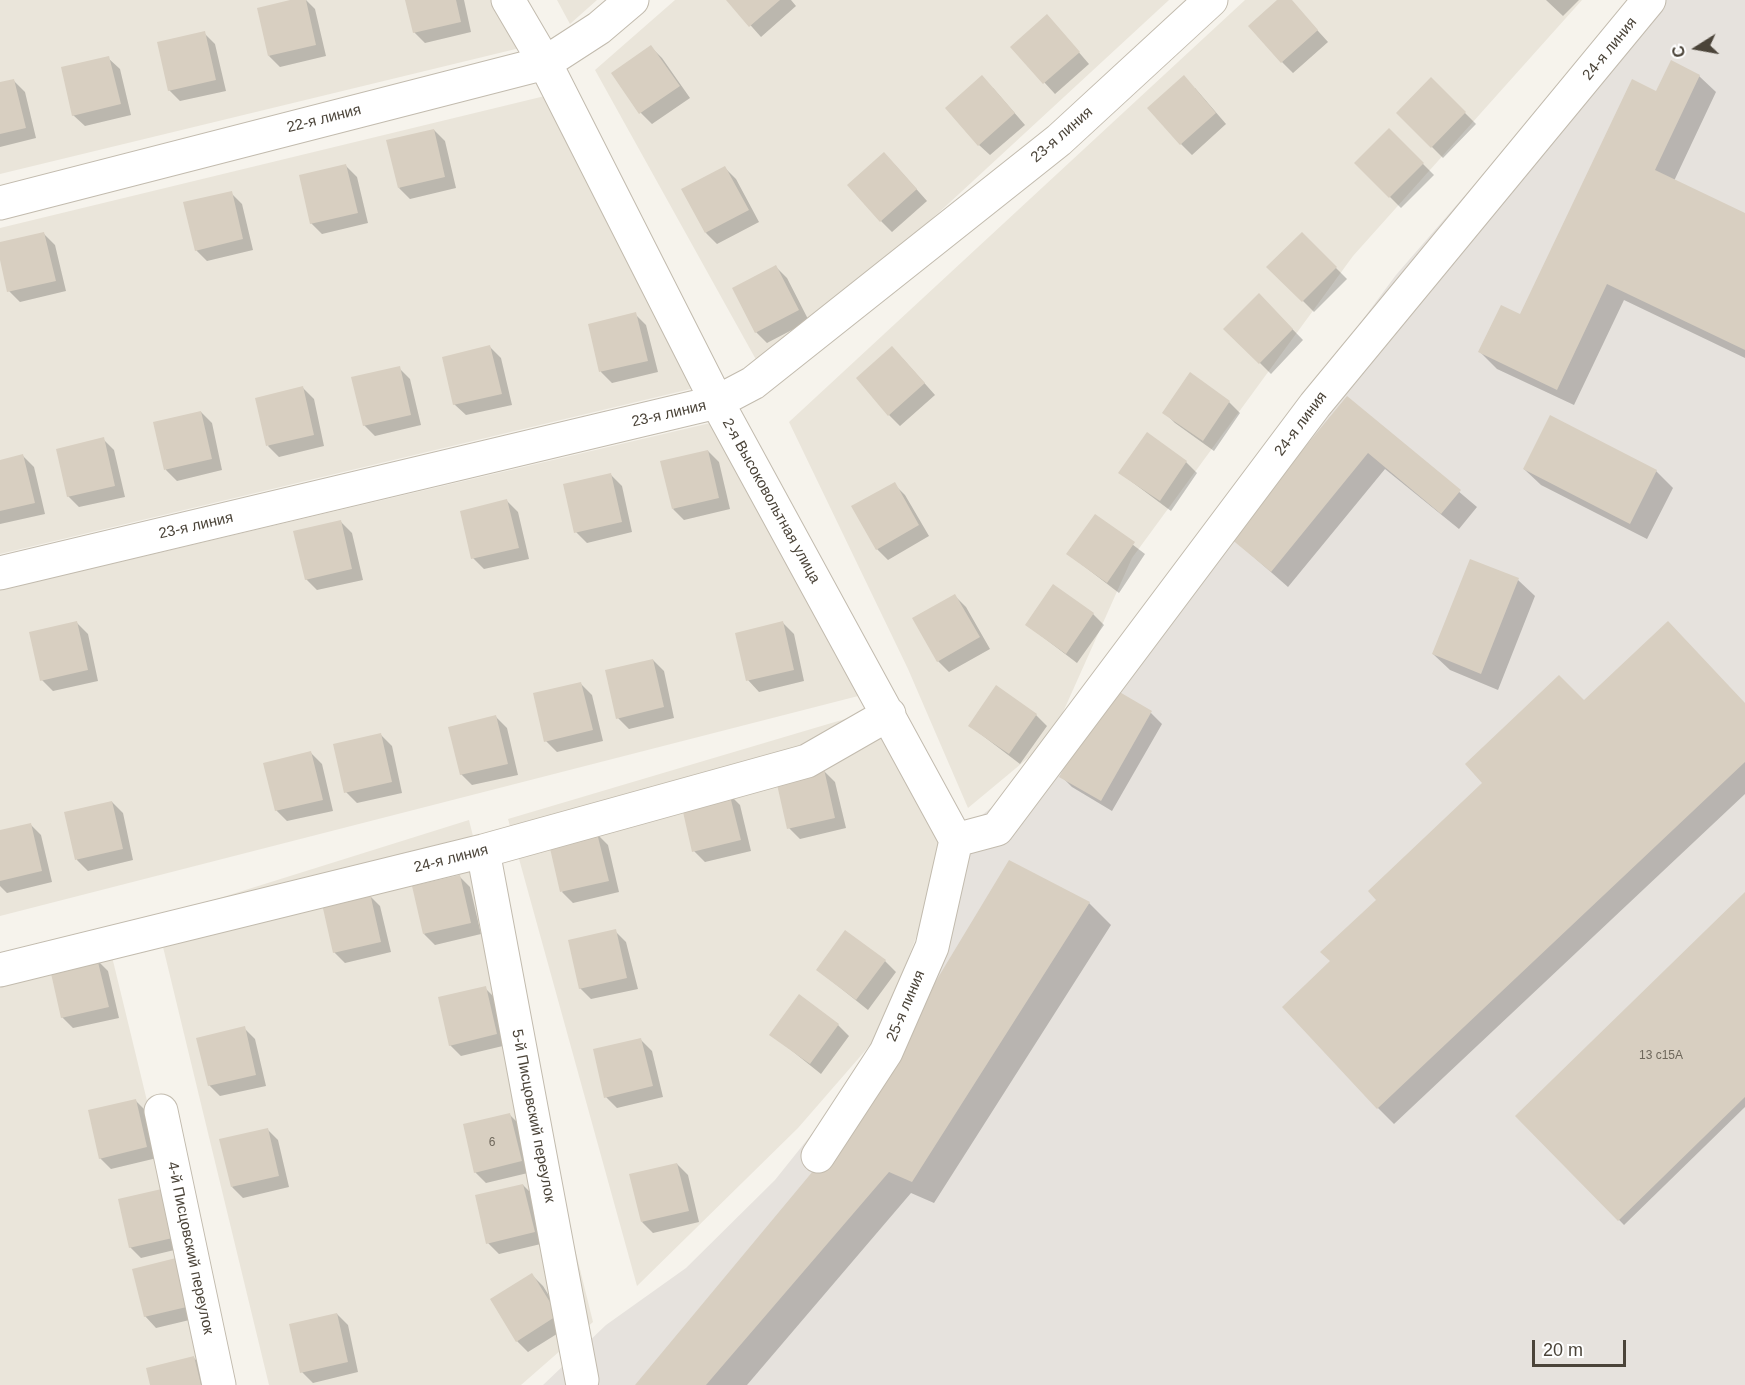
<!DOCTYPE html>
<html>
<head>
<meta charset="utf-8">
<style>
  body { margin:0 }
  #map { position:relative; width:1745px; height:1385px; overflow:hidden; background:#f6f3ec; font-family:Helvetica,sans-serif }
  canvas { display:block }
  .north { position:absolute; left:1667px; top:18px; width:60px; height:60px; -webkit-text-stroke:4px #fff; paint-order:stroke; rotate:259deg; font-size:16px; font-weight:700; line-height:24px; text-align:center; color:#4b4439 }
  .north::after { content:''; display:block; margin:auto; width:21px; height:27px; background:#4b4439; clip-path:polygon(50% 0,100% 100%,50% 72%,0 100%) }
  .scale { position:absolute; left:1532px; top:1340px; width:94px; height:27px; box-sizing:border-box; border:3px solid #4b4439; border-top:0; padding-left:8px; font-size:18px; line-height:21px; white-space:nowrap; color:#4b4439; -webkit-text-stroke:4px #fff; paint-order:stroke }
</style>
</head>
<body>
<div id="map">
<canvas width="1745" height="1385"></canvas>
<div class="north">С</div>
<div class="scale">20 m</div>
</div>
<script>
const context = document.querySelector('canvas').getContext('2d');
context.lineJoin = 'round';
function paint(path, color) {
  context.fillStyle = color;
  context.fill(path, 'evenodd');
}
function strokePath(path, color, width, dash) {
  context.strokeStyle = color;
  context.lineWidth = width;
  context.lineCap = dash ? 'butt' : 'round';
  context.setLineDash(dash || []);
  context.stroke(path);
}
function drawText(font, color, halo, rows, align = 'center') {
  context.font = font + ' Helvetica,sans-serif';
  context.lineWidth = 5;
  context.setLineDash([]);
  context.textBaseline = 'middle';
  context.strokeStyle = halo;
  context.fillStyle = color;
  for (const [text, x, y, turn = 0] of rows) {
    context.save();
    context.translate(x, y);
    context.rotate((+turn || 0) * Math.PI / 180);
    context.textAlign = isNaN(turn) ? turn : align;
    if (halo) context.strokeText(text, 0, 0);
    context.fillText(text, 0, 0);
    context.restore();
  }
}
paint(new Path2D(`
  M0,0h498l26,47 -524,127z
  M557,0h40l-27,24z
  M675,0h494l-405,374 -169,-304z
  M1245,0h337l-229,256 -221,302 -81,181 -83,69 -60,-139 -119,-247z
  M549,95l150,292 -699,167v-326z
  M723,420l143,274 -866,222v-326z
  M872,711l88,113 -82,212 -80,92 -161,158 -129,-467z
  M469,820l124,502 -72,63h-252l-113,-467z
  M106,932l110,453h-216v-426z`), '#eae5da');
paint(new Path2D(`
  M1634,0h111v1385h-1202l63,-60 80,-57 89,-88 108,-135 88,-221 92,-74 112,-179 221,-296z`), '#e6e2dd');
paint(new Path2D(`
  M297,0h9l9,9 11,47 -46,11 -11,-11z
  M407,0h57l7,32 -46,11 -11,-11z
  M728,0h63l5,6 -35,31z
  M1279,0h11l38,42 -35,31 -11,-11z
  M1546,0h33l-16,16z
  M1057,27l32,37 -34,30 -43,-47z
  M204,33l11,11 11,47 -46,10 -11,-11z
  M651,47l11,11 28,40 -38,26 -11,-11 -28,-40z
  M108,58l12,11 11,46 -46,11 -12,-11z
  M1699,76l17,16 -42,89 71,34v143l-121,-58 -50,105 -77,-36 -17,-17 40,-36 137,-223z
  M1431,79l45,45 -33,34 -45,-45z
  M14,81l11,11 11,46 -36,9v-63z
  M993,88l32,37 -35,30 -11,-10z
  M1195,88l31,36 -34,31 -11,-11z
  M434,130l11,11 11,47 -46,11 -11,-11z
  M1389,130l45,45 -33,33 -45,-45z
  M895,165l32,36 -35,31 -11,-11z
  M346,166l11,11 11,46 -46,11 -11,-11z
  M725,168l11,11 23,43 -42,22 -11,-11z
  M231,193l11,11 11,46 -46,11 -11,-11z
  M44,234l11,11 11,46 -46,11 -11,-11 -9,-47z
  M1302,234l45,45 -33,33 -45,-45z
  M776,267l11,11 22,43 -42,22 -11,-11z
  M1259,295l44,45 -32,34 -45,-45z
  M635,314l11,11 12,47 -46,11 -11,-11 -11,-47z
  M490,347l11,11 11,47 -46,10 -12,-11z
  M903,359l32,36 -35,31 -11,-11z
  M399,368l11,11 11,46 -46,11 -11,-11z
  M303,388l11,11 10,47 -45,11 -11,-11z
  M1348,398l129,109 -18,22 -74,-60 -97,118 -56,-49z
  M1229,402l11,11 -26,38 -39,-28 -11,-11z
  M201,412l11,11 10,47 -45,11 -11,-11 -12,-47z
  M103,439l11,11 11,47 -46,10 -11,-11z
  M708,451l11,11 11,47 -46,11 -11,-11z
  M23,456l11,11 11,47 -45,10v-63z
  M1186,462l11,11 -26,38 -51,-38z
  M1524,469l132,2 17,17 -26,51 -106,-54z
  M611,475l11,11 10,46 -45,11 -11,-11z
  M894,484l11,11 24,41 -41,24 -11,-11z
  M507,501l11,11 11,47 -45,10 -11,-11z
  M1095,516l50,38 -26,39 -51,-39z
  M341,522l11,11 11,47 -46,10 -11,-11z
  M1518,580l17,16 -37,94 -48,-20 -17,-16z
  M955,596l11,11 24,42 -41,23 -11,-11z
  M1093,614l11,11 -27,38 -50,-38z
  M77,623l11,11 10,47 -45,10 -11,-11z
  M783,623l11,11 10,47 -45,11 -11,-12z
  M653,660l11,11 10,47 -45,11 -11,-11z
  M581,684l11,11 11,46 -46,11 -11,-11z
  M1111,689l40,24 11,11 -50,87 -40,-24 -11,-11z
  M1584,702l161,2v90l-351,330 -16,-16 -46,-147 46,-61z
  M1036,715l11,11 -27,38 -50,-38z
  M496,717l11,11 11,47 -46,10 -11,-11z
  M381,735l11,11 10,47 -45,10 -11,-11z
  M311,753l11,11 11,47 -46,10 -11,-11z
  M824,771l11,11 11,46 -46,11 -11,-11z
  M729,794l11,11 11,46 -46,11 -11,-11z
  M112,802l11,11 10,47 -45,11 -11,-11 -11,-47z
  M30,824l11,11 11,47 -45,11 -7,-7v-55z
  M597,834l11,11 11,47 -46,11 -11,-11z
  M459,876l11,11 11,47 -46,11 -11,-11z
  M1745,894v213l-121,118 -106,-109z
  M369,895l11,11 11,46 -46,11 -11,-11z
  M1089,903l22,22 -177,278 -23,-10 -164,192h-110l208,-249z
  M615,931l11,11 12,47 -47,10 -11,-11z
  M97,960l11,11 11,47 -46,10 -11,-11z
  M885,961l11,11 -28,38 -50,-40z
  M485,988l11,11 11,46 -46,11 -11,-11z
  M838,1025l11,11 -28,38 -50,-40z
  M244,1028l11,11 11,47 -46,10 -11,-11z
  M641,1040l11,11 11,46 -46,11 -11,-11z
  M135,1100l11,11 11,47 -46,11 -11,-11z
  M510,1115l11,11 11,46 -46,11 -11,-11z
  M267,1129l11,11 11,47 -46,11 -11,-11z
  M677,1164l11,11 11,47 -46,11 -11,-11z
  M523,1185l11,11 11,47 -46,11 -11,-11z
  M120,1200l67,47 -46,11 -11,-11z
  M134,1270l68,47 -46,11 -11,-12z
  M532,1275l11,11 25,41 -40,25 -11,-11z
  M337,1314l11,11 10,47 -45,11 -11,-11z
  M194,1358l11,11 3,16h-56z`), '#0003');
paint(new Path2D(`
  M290,0h16l10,45 -48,11 -11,-48z
  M405,0h51l5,22 -48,11z
  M726,0h54l-31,27z
  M1277,0h15l26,30 -37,33 -33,-37z
  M1047,14l33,38 -37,32 -33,-37z
  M205,31l11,49 -48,11 -11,-49z
  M651,45l29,41 -41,28 -28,-41z
  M109,56l12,48 -49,12 -11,-49z
  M1671,60l29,15 -45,95 90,43v137l-138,-66 -50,106 -79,-38 23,-47 19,9 112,-235 24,12z
  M982,75l33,38 -37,33 -33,-38z
  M1184,75l32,38 -36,32 -33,-37z
  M1431,77l35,35 -35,36 -35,-35z
  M14,79l12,49 -26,6v-52z
  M1389,128l35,35 -35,35 -35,-35z
  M434,129l11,48 -47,11 -12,-48z
  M884,152l33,37 -37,33 -33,-37z
  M346,164l12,49 -48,11 -11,-49z
  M725,166l24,44 -44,23 -24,-44z
  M232,191l11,48 -48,12 -12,-49z
  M44,232l12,49 -49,11 -7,-32v-18z
  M1302,232l35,35 -35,35 -36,-35z
  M776,265l23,45 -44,23 -23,-45z
  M1259,293l34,36 -34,35 -36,-35z
  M636,312l12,49 -49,11 -11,-48z
  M490,345l12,49 -49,11 -11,-48z
  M892,346l33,37 -37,33 -32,-38z
  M400,366l11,49 -48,11 -12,-49z
  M1190,372l40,29 -27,40 -41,-28z
  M303,386l11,49 -48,11 -11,-48z
  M1347,396l114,94 -20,24 -73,-61 -97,119 -41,-34z
  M201,411l11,48 -48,11 -11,-48z
  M1550,415l107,55 -27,54 -107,-55z
  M1147,432l40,29 -27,40 -42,-28z
  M104,437l11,49 -48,11 -11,-48z
  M708,450l11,48 -47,11 -12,-48z
  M23,454l12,49 -35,8v-51z
  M611,473l11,49 -48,11 -11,-49z
  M895,482l24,43 -43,25 -25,-44z
  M507,499l12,49 -48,11 -11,-48z
  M1095,514l40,28 -28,41 -41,-29z
  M341,520l11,49 -47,11 -12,-49z
  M1470,559l49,19 -38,96 -49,-20z
  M1053,584l41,29 -28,41 -41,-29z
  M955,594l25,43 -43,25 -25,-44z
  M77,621l11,49 -48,11 -11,-49z
  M783,621l11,49 -48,11 -11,-48z
  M1668,621l77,82v59l-368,347 -95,-102 48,-46 -10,-9 56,-52 -8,-9 114,-108 -17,-19 94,-89 25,25z
  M653,659l11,48 -48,12 -11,-49z
  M581,682l12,48 -49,12 -11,-49z
  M996,685l41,29 -28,40 -41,-28z
  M1111,687l41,24 -51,90 -42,-24z
  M496,715l12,49 -48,11 -12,-48z
  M381,733l11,49 -48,11 -11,-49z
  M311,751l12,49 -48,11 -12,-48z
  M824,769l11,49 -48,11 -11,-49z
  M729,792l12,48 -49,12 -11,-49z
  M112,801l11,48 -48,11 -11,-48z
  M31,823l11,48 -42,10v-51z
  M597,833l12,48 -49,11 -11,-48z
  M1009,860l81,42 -178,280 -23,-10 -183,213h-71l208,-250z
  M460,875l11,48 -48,11 -11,-48z
  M1745,892v205l-127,124 -103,-105z
  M370,893l11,49 -48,11 -11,-49z
  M616,929l11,49 -48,11 -11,-49z
  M845,930l41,30 -30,40 -40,-30z
  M97,958l12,49 -48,11 -11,-49z
  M486,986l11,48 -48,12 -11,-49z
  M799,994l40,30 -29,40 -41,-29z
  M245,1026l11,49 -48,11 -12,-48z
  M641,1038l12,48 -49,12 -11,-49z
  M136,1099l11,48 -48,12 -11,-49z
  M510,1113l12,48 -48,12 -11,-49z
  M268,1128l11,48 -48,11 -12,-48z
  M677,1163l12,48 -48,11 -12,-48z
  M523,1184l12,48 -49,12 -11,-49z
  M166,1188l11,49 -48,11 -11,-49z
  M180,1257l11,49 -47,11 -12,-48z
  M532,1273l26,42 -42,27 -26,-43z
  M337,1313l11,49 -48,11 -11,-49z
  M194,1356l7,29h-51l-4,-17z`), '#d8cfc1');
const minor = new Path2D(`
  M508,0l37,63 172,339 239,438
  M0,203l545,-140 54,-35 33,-28
  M0,573l717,-171 36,-19 306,-243 152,-140
  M956,840l41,-11 318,-424 334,-405
  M483,851l99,529
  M0,970l483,-119 324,-90 82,-47
  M161,1111l58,274
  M818,1156l68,-104 46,-105 24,-107`);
strokePath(minor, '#c2bbae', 35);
strokePath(minor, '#fff', 33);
drawText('12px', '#6e675b', null, [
  ["13 с15А",1661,1056],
  ["6",492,1143]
]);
drawText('15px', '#4b4439', '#fff', [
  ["24-я линия",1610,49,-51],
  ["22-я линия",324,119,-14],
  ["23-я линия",1062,135,-41],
  ["23-я линия",669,414,-13],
  ["24-я линия",1301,424,-53],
  ["2-я Высоковольтная улица",771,501,61],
  ["23-я линия",196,526,-13],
  ["24-я линия",451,859,-14],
  ["25-я линия",906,1006,-67],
  ["5-й Писцовский переулок",533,1116,79],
  ["4-й Писцовский переулок",190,1248,78]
]);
</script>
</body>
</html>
